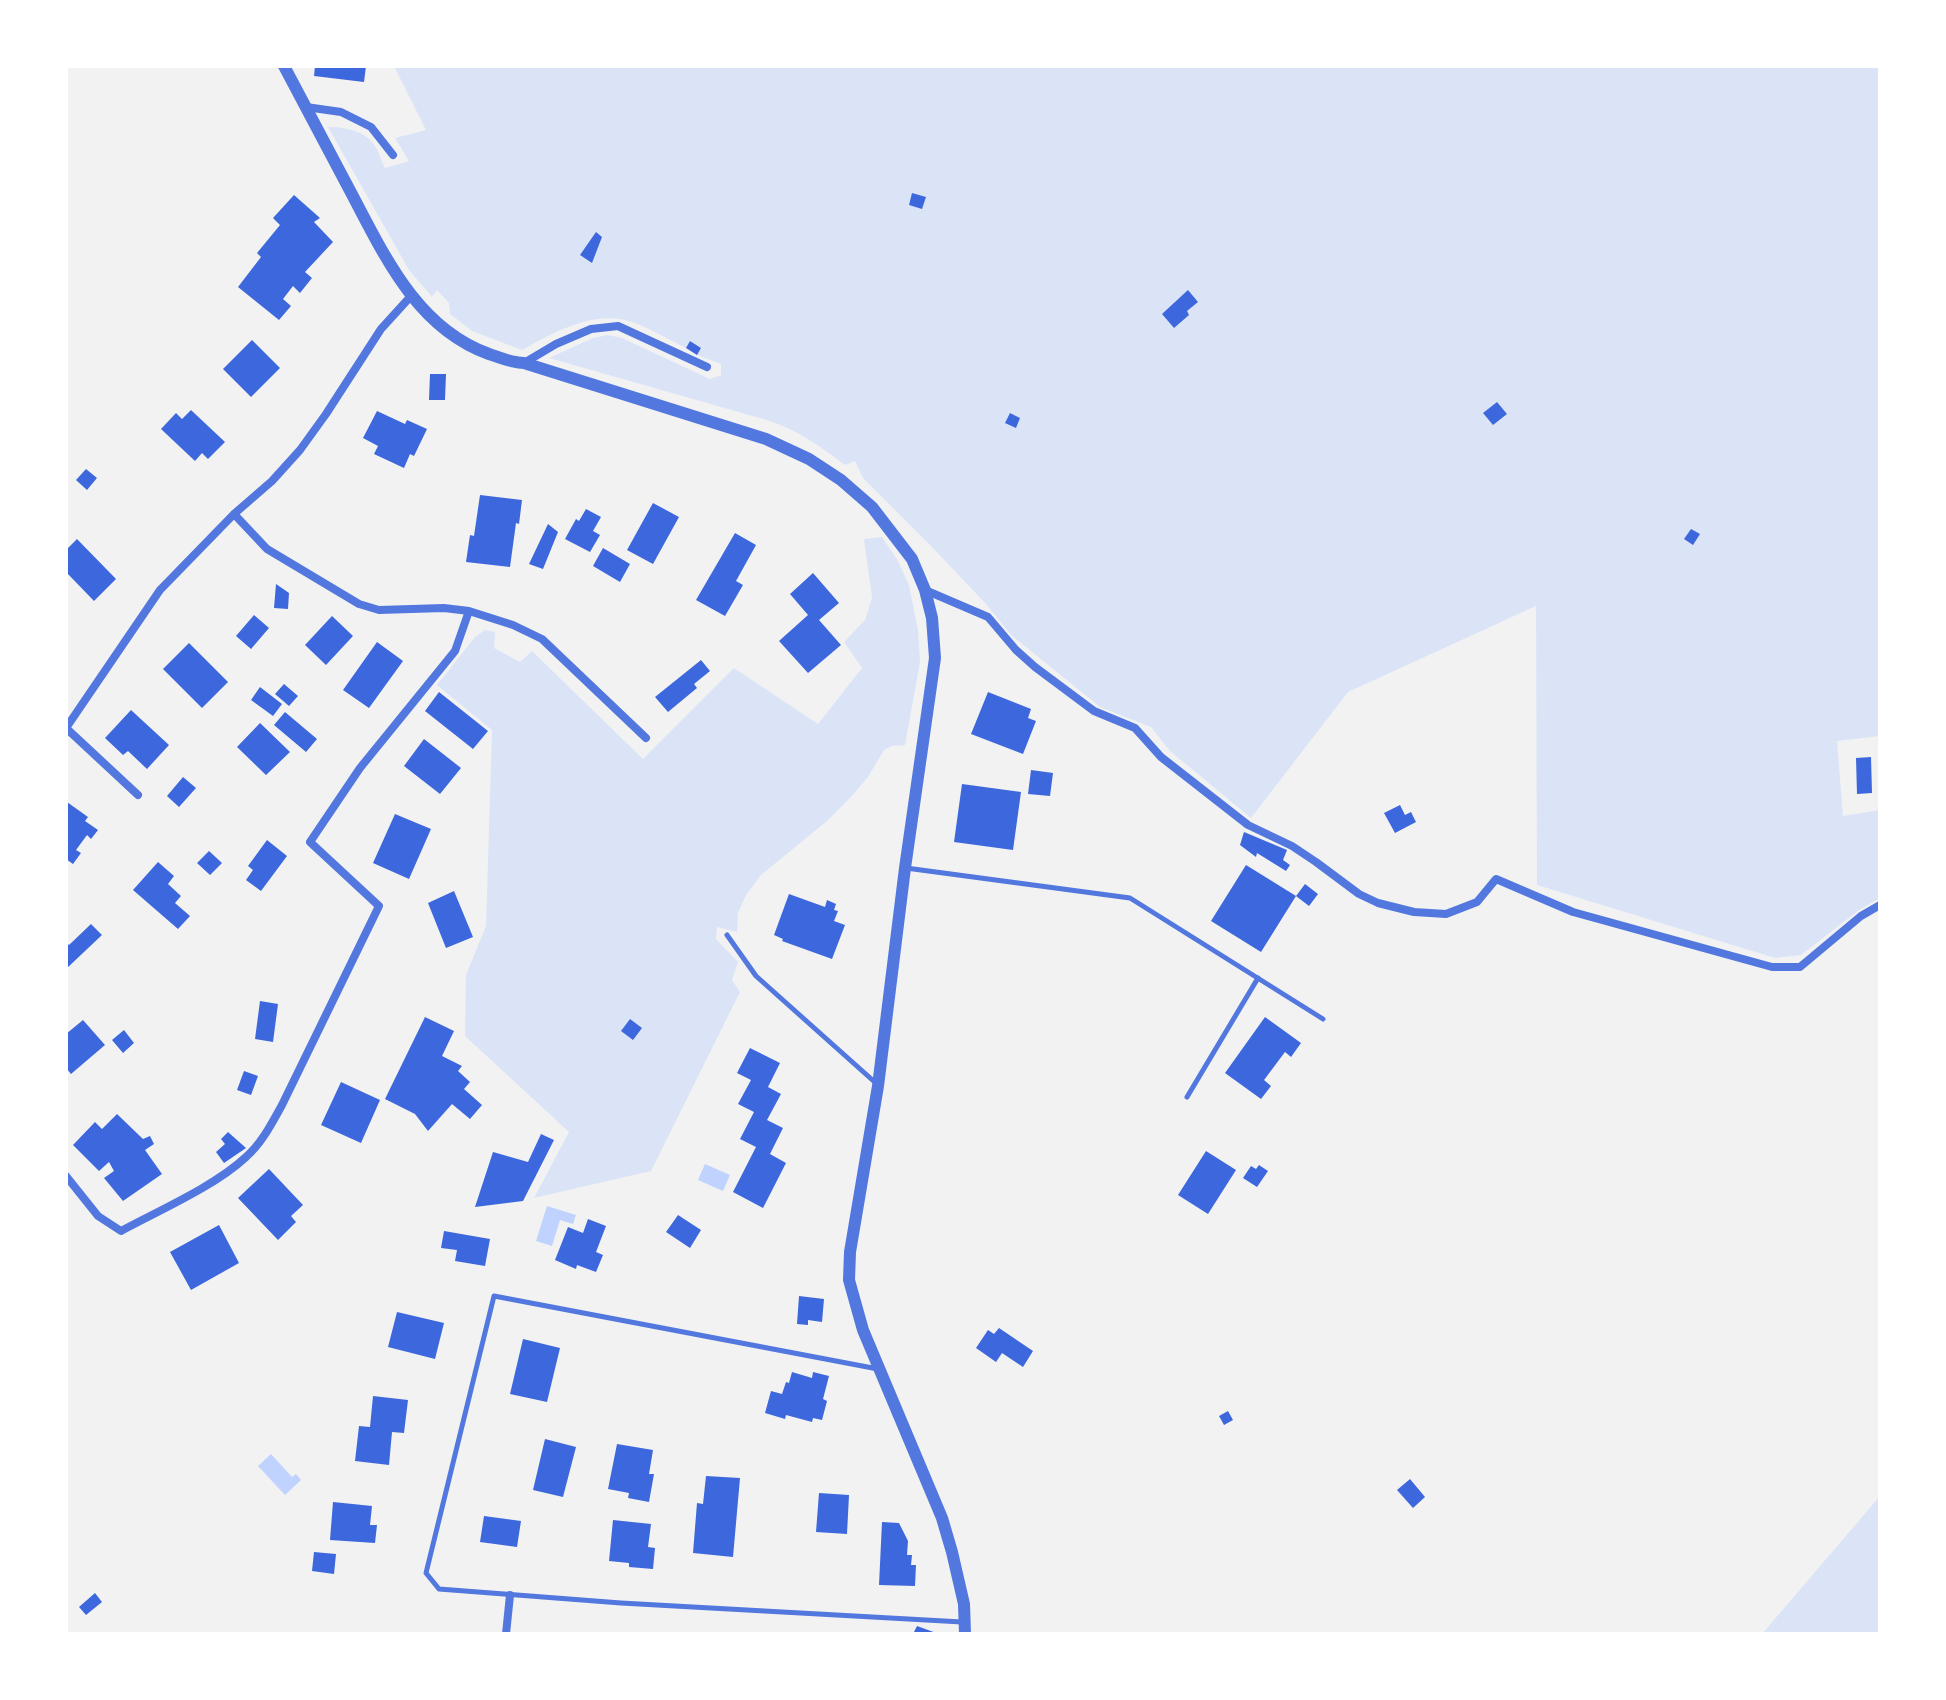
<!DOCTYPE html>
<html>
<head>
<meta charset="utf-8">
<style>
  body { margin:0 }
  #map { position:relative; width:1946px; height:1700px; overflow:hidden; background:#f2f2f2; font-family:Jost,sans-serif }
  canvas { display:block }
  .frame { position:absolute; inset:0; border:68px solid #fff; pointer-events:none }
</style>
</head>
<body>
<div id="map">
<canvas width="1946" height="1700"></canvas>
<div class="frame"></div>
</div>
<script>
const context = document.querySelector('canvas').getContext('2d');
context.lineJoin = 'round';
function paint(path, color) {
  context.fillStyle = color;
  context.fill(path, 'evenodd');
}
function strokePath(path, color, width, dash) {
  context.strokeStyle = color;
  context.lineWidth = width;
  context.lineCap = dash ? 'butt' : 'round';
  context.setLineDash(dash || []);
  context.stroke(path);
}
paint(new Path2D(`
  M394,66h1486v670l-43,5 6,75 37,-6v88l-21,12 -58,45 -26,3 -238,-73 -1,-279 -188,86 -97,126 -81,-67 -19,-24 -51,-20 -89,-72 -25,-31 -53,-56 -70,-70 -8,-17 -10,4c-24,-18 -46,-34 -75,-44l-221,-63 44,-20 15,-3 14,3 88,41 11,-4v-11l-24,-9 4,-7 -10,-7 -5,7c-19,-9 -38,-21 -57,-27 -36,-11 -77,12 -107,29l-50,-19 -22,-17 -1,-11 -12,-13 -5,7 -23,-27 -81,-143c16,0 34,3 45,16 5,6 8,17 12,25l24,-7 -14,-23 31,-8z
  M882,537l16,24 11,24 9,45 2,32 -15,83 -13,1 -8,4 -16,27 -19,22 -22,22 -66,54 -15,20 -8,18 -1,19 -20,-5 -1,12 22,23 -6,18 8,12 -89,179 -117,27 35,-66 -104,-96 1,-61 20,-49 6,-196 -55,-45 38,-48 10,-7 10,2 -1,16 26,14 12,-11 111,108 91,-91 84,56 44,-56 -18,-26 21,-22 7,-22 -8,-59z
  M1880,1496v138h-118z`), '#dbe4f7');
paint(new Path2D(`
  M705,1164l25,11 -7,16 -25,-11z
  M547,1206l29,9 -3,9 -13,-4 -8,26 -16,-5z
  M271,1454l21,23 4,-3 5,6 -16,15 -27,-29z`), '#bfd3fe');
paint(new Path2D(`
  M315,66h51l-2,16 -50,-6z
  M912,193l14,4 -4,12 -13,-4z
  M294,195l26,23 -6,4 19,20 -28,30 7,6 -12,15 -7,-7 -10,13 8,7 -12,14 -41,-33 23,-30 -4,-4 23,-28 -7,-7z
  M596,232l6,5 -10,26 -12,-8z
  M1188,290l10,12 -11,9 2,4 -15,13 -12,-14z
  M252,340l28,28 -29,29 -28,-28z
  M690,341l11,7 -4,7 -11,-7z
  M430,374h16l-1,26h-16z
  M1497,402l10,12 -14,11 -10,-12z
  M191,410l34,32 -17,17 -6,-6 -7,8 -34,-32 15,-16 6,6z
  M377,411l28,13 2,-4 20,9 -13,27 -4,-2 -6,14 -30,-14 4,-8 -15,-8z
  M1010,413l10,5 -4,10 -11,-5z
  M86,469l11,9 -10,12 -11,-10z
  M480,495l42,5 -3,24 -3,-1 -6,44 -44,-5 4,-27 4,1z
  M653,503l26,14 -26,47 -26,-14z
  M586,509l15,8 -8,14 7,4 -10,17 -25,-13 11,-20 3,2z
  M548,524l10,8 -15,37 -14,-5z
  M1691,529l9,5 -7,11 -9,-6z
  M735,533l21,12 -20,36 7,4 -18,31 -29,-16z
  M77,539l39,40 -22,22 -28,-29v-22z
  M603,548l27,16 -10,18 -27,-16z
  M813,573l26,30 -20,17 22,25 -33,28 -29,-32 29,-26 -18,-21z
  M276,584l13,9 -1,16 -14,-1z
  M254,615l15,13 -18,21 -15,-13z
  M332,616l21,20 -27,29 -21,-20z
  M377,642l26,19 -34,47 -26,-18z
  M189,643l39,39 -26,26 -39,-39z
  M701,660l9,11 -16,13 3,4 -29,24 -13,-15z
  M284,684l14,12 -9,10 -14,-12z
  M260,687l22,17 -9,12 -22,-16z
  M439,692l49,39 -15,18 -48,-38z
  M988,692l43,17 -3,9 8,3 -13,33 -52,-20z
  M131,710l38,35 -22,24 -19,-18 -5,4 -18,-17z
  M285,712l32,27 -11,13 -32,-27z
  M260,723l30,29 -24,23 -29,-28z
  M424,739l37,29 -21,26 -36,-28z
  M1871,757l1,36 -15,1 -1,-36z
  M1031,770l22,3 -3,23 -22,-2z
  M183,777l13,11 -17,19 -12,-11z
  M962,784l59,8 -8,58 -59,-8z
  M67,802l21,15 -3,4 13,9 -7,9 -4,-4 -11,15 5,3 -8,11 -7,-5z
  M1400,805l5,10 6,-3 5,10 -21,11 -11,-20z
  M395,814l36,15 -22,50 -36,-16z
  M1244,832l43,18 -4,10 7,5 -4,6 -29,-18 -1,4 -16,-12z
  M267,840l20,16 -26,35 -15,-11 7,-10 -5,-4z
  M209,851l13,12 -12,12 -13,-12z
  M158,862l16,14 -6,8 13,12 -6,7 15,13 -12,13 -45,-39z
  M1246,865l50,31 -35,56 -50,-31z
  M1305,884l13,10 -9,12 -13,-10z
  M454,891l19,46 -27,11 -18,-45z
  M789,894l36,13 2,-7 9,4 -2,6 4,1 -4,10 11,4 -13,34 -50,-18 1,-2 -9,-4z
  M91,924l11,11 -36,34v-27l3,3z
  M260,1001l18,3 -5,38 -18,-3z
  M425,1017l29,14 -12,25 20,10 -4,5 12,11 -6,7 18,16 -12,14 -18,-15 -24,27 -13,-17 -30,-15z
  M1265,1017l36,26 -10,14 -6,-5 -21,28 7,6 -10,13 -36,-26z
  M630,1019l12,9 -9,12 -12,-9z
  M83,1020l22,25 -34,29 -5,-6v-34z
  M124,1030l10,13 -11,10 -11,-13z
  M750,1048l30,15 -12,24 13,7 -14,26 16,8 -13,26 16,9 -23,45 -30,-16 23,-45 -16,-8 14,-27 -16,-8 13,-24 -14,-7z
  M244,1071l14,5 -7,19 -14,-5z
  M341,1082l39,18 -19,43 -40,-18z
  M117,1114l26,25 7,-3 4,8 -9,6 17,24 -39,27 -19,-23 10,-7 -5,-9 -10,9 -26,-26 22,-23 7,7z
  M228,1132l18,16 -22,15 -8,-11 9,-8 -4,-5z
  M541,1134l13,6 -31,61 -48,6 18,-55 35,10z
  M1206,1151l30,19 -28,44 -30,-19z
  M1259,1165l9,6 -11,16 -14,-9 8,-12 5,3z
  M269,1169l34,36 -12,11 5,6 -18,18 -40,-42z
  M678,1215l23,15 -11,18 -24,-16z
  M588,1219l18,7 -10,26 7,3 -7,17 -19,-7 -1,4 -21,-9 13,-33 15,6z
  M219,1225l20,38 -48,27 -21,-38z
  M444,1231l46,8 -5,27 -30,-5 2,-11 -16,-2z
  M799,1296l25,3 -2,23 -14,-2v5l-11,-1z
  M397,1312l47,11 -9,36 -47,-12z
  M999,1328l34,23 -10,16 -21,-14 -6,9 -20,-14 12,-18 6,4z
  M523,1339l37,9 -13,54 -37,-8z
  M792,1372l20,6 1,-6 16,4 -6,23 4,2 -5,19 -9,-2 -1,4 -26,-7 -1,4 -20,-6 6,-22 11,3 4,-12 3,1z
  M373,1396l35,4 -4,33 -12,-1 -3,33 -34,-4 4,-35 11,1z
  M1228,1411l5,9 -9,5 -5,-9z
  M545,1439l31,8 -13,50 -30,-7z
  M617,1444l36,6 -4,24h5l-5,28 -21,-4 1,-5 -21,-4z
  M706,1476l34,2 -7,79 -40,-4 4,-50 6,1z
  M1410,1479l15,18 -12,11 -16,-18z
  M819,1493l30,2 -2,39 -31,-2z
  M333,1502l39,4 -2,19h7l-2,18 -45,-3z
  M484,1516l37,5 -4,26 -37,-5z
  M613,1520l38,4 -3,23 7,1 -2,21 -24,-2v-4l-20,-2z
  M882,1522l17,1 9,18 -1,14h5l-1,10h5l-1,21 -36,-1z
  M314,1552l22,2 -2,20 -22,-3z
  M95,1593l7,9 -16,13 -7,-8z
  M917,1626l22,8h-26z`), '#3d67dc');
strokePath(new Path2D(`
  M906,868l224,30 193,121
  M727,935l29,41 122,109
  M1187,1097l71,-119
  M878,1369l-384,-73 -68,277 13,16 182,14 341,19`), '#5277de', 5);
strokePath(new Path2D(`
  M306,107l35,5 30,15 22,28
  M524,363l32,-19 35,-15 27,-3 89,41
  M925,590l63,27 28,33 19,17 59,44 41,17 26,29 87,68 44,21 24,16 43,32 19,9 36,9 32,2 31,-12 19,-23 77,33 199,55h28l61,-51 19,-11
  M469,611l44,14 29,14 104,99
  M66,728l94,-138 74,-76 38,-33 28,-31 26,-36 55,-85 30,-33
  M66,728l72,67
  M66,1176l32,40 23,15c39,-21 94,-45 125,-74 16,-14 26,-34 36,-52l97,-199 -69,-64 50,-74 95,-117 14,-40 -25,-3 -65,2 -20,-6 -92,-55 -33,-35
  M506,1634l4,-39`), '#5277de', 8);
strokePath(new Path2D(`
  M284,66c21,40 42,79 63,119 35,65 67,142 142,169 12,4 22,9 35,9l242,76 43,20 32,21 31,27 40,52 13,31 7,28 3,40 -30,210 -27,218 -28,166 -1,28 14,50 79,188 10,34 12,52 1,30`), '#5277de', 12);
</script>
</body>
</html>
